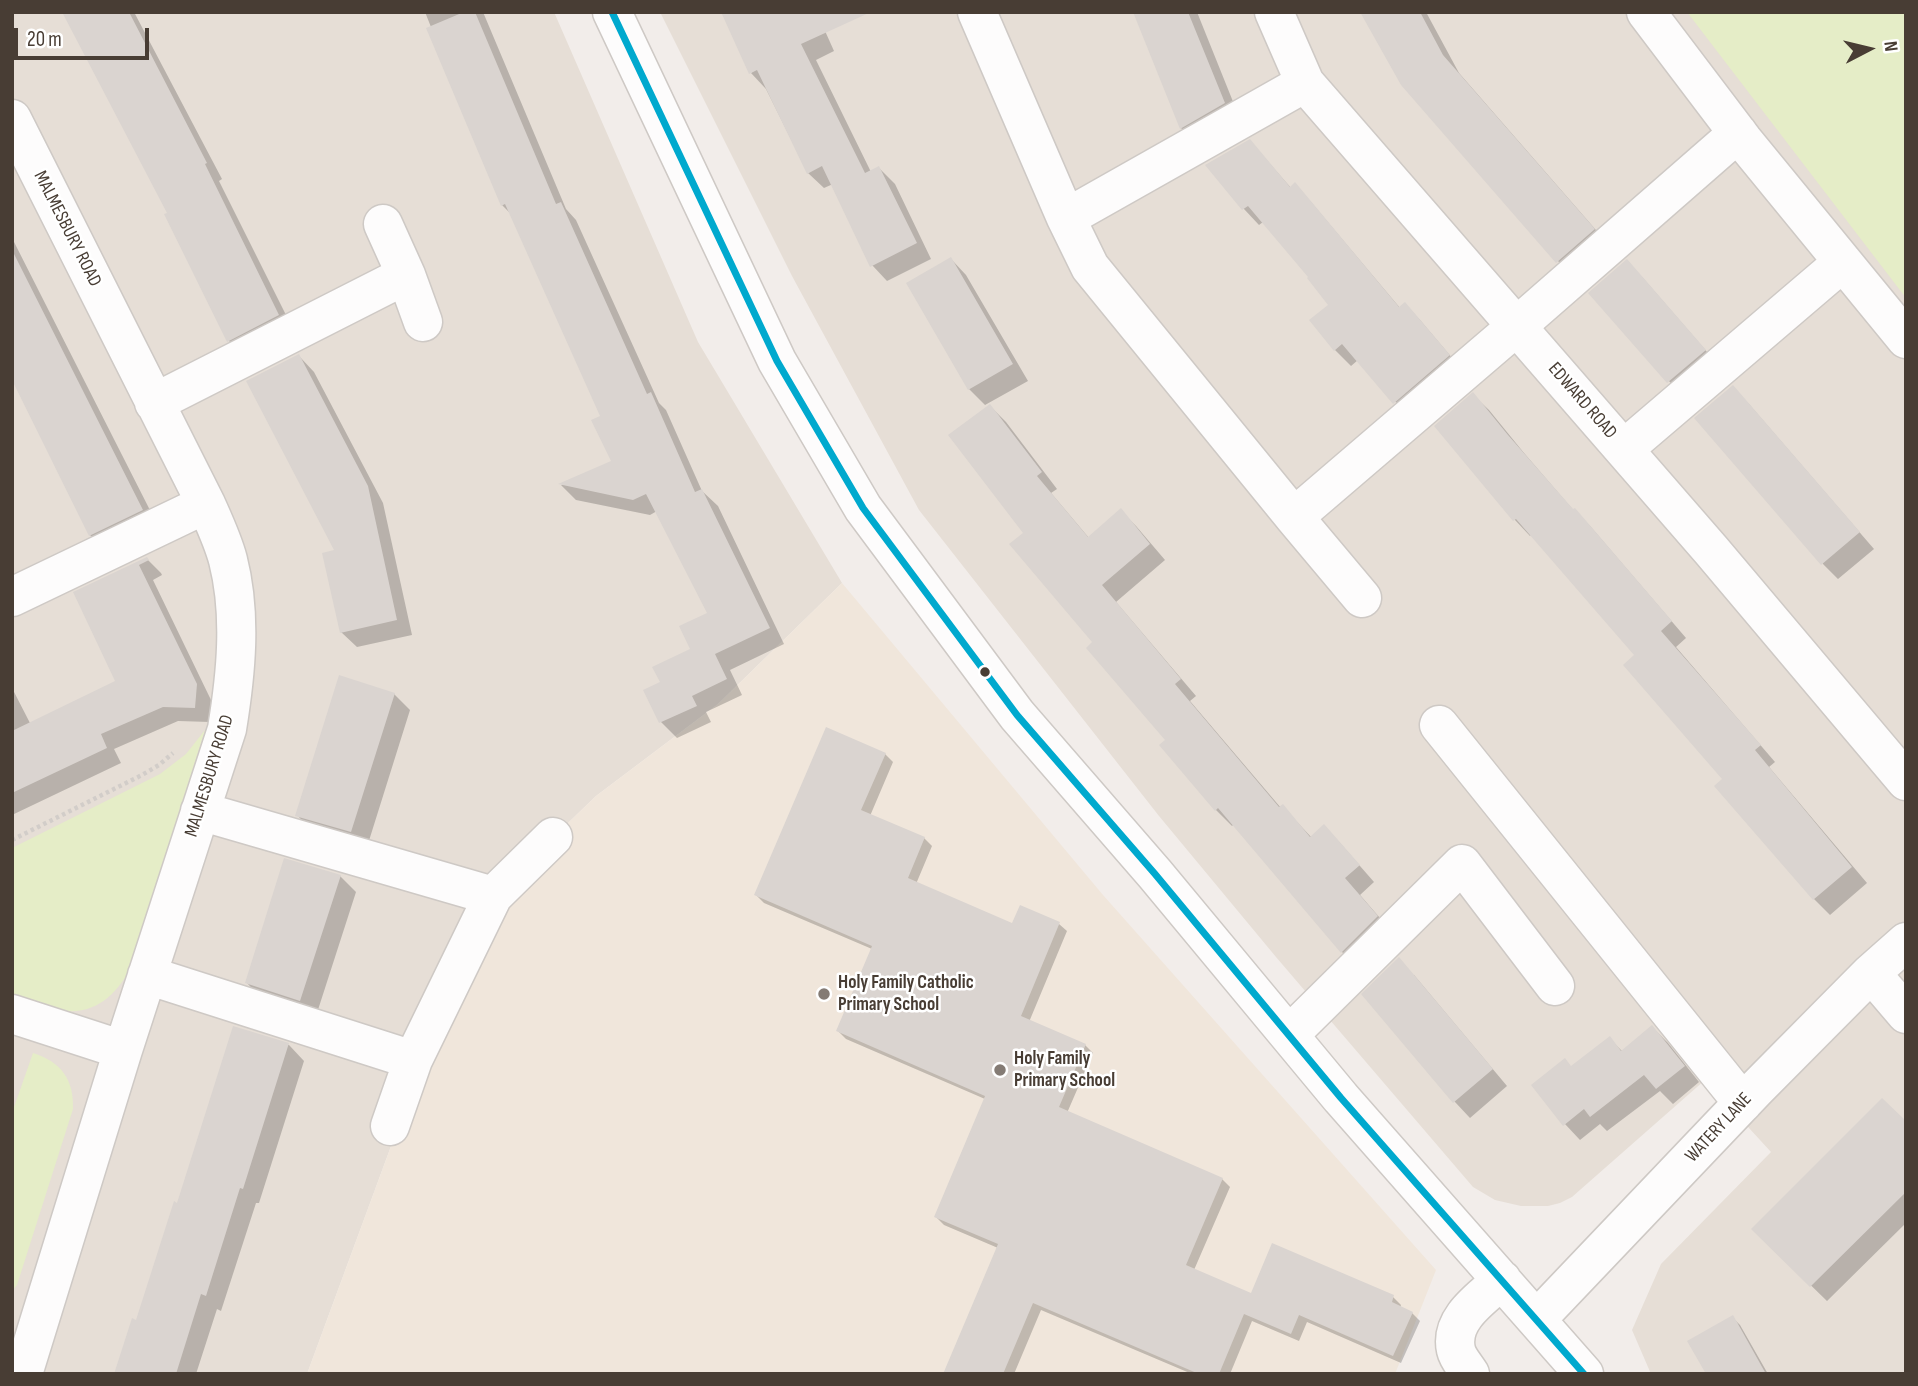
<!DOCTYPE html>
<html>
<head>
<meta charset="utf-8">
<style>
  body { margin:0 }
  #map { position:relative; width:1918px; height:1386px; overflow:hidden; background:#f2edea; font-family:"Sofia Sans Condensed",sans-serif }
  canvas { display:block }
  .frame { position:absolute; inset:0; border:14px solid #483d34; pointer-events:none }
  .north { position:absolute; left:1834px; top:14px; width:70px; height:70px; -webkit-text-stroke:5px #fff; paint-order:stroke; rotate:83deg; font-size:19px; font-weight:700; line-height:28px; text-align:center; color:#483d34 }
  .north::after { content:''; display:block; margin:auto; width:24px; height:32px; background:#483d34; clip-path:polygon(50% 0,100% 100%,50% 72%,0 100%) }
  .scale { position:absolute; left:14px; top:28px; width:135px; height:32px; box-sizing:border-box; border:4px solid #483d34; border-top:0; padding-left:9px; font-size:21px; line-height:24px; white-space:nowrap; color:#483d34; -webkit-text-stroke:5px #fff; paint-order:stroke }
</style>
</head>
<body>
<div id="map">
<canvas width="1918" height="1386"></canvas>
<div class="frame"></div>
<div class="north">N</div>
<div class="scale">20 m</div>
</div>
<script>
const context = document.querySelector('canvas').getContext('2d');
context.lineJoin = 'round';
function paint(path, color) {
  context.fillStyle = color;
  context.fill(path, 'evenodd');
}
function strokePath(path, color, width, dash) {
  context.strokeStyle = color;
  context.lineWidth = width;
  context.lineCap = dash ? 'butt' : 'round';
  context.setLineDash(dash || []);
  context.stroke(path);
}
function drawText(font, color, halo, rows, align = 'center') {
  context.font = font + ' "Sofia Sans Condensed",sans-serif';
  context.lineWidth = 5;
  context.setLineDash([]);
  context.textBaseline = 'middle';
  context.strokeStyle = halo;
  context.fillStyle = color;
  for (const [text, x, y, turn = 0] of rows) {
    context.save();
    context.translate(x, y);
    context.rotate((+turn || 0) * Math.PI / 180);
    context.textAlign = isNaN(turn) ? turn : align;
    if (halo) context.strokeText(text, 0, 0);
    context.fillText(text, 0, 0);
    context.restore();
  }
}
paint(new Path2D(`
  M12,12h542l144,330 144,241 -124,121 -122,92 -80,77 -105,219 -104,282h-295z
  M660,12h1246v1362h-255l-19,-44 29,-66 110,-112 -66,-72 -133,117 -12,6 -12,3h-27l-26,-6 -22,-13 -197,-230 -117,-141 -240,-306 -127,-234z`), '#e6ded6');
paint(new Path2D(`
  M842,583l261,312 333,375 -41,104h-1088l104,-282 105,-219 80,-77 122,-92z`), '#f0e6db');
paint(new Path2D(`
  M1687,12h219v286z
  M205,730l-73,235c-14,29 -38,52 -73,45 -16,-3 -32,-11 -47,-16v-146l148,-74 26,-20z
  M33,1053c28,9 41,26 40,56l-56,176 -5,6v-178z`), '#e5edc7');
paint(new Path2D(`
  M64,12h70l88,167 -3,2 75,150 -50,25 -16,-16 -59,-127z
  M425,12h58l83,197 10,11 83,183 7,7 36,81 16,15 66,138 -54,26 12,25 -36,17 5,10 -34,16 -16,-16 2,-39 29,-33 17,-36 -52,-103 -7,4 -74,-15 -15,-15 52,-23 -11,-45 -90,-202 -10,-10z
  M1135,12h62l43,107 -43,24 -16,-15z
  M1363,12h63l33,61 150,172 -36,32 -15,-16z
  M821,22l13,29 -18,9 55,112 8,-4 16,16 36,75 -44,22 -15,-16 -39,-81 -9,4 -16,-15 -42,-84 -15,-16z
  M1250,141l41,47 19,13 90,107 5,-4 15,16 44,52 -54,46 -52,-58 -7,6 -16,-16 -5,-45 -20,-28 -47,-55 -4,3 -15,-16 -36,-44z
  M12,238l146,288 -52,25 -16,-16 -78,-157z
  M951,259l15,16 62,106 -43,24 -16,-16 -60,-105z
  M1642,277l78,90 -36,31 -93,-105z
  M299,356l15,16 69,131 29,132 -55,12 -16,-15 -4,-80z
  M1473,395l16,15 35,43 50,58 16,15 96,112 -10,9 99,115 -6,5 98,116 -37,32 -16,-16 -178,-244 -104,-121 -2,2 -15,-16 -79,-94z
  M1748,403l126,146 -36,30 -15,-15z
  M990,406l16,16 51,67 -6,4 38,45 32,-27 15,15 29,34 -49,42 80,94 -6,5 91,107 2,-1 29,31 27,4 35,40 -14,13 33,38 -35,34 -16,-15 -108,-128 -2,2 -16,-16 -49,-69 -73,-99 -69,-109z
  M147,559l14,14 1,2 -9,5 58,120 -1,22 -32,-1 -64,28 7,14 -109,52v-127l19,37 86,-43 -41,-89z
  M394,694l16,16 -43,137 -55,-16 -15,-16z
  M885,754l8,8 -23,54 54,22 8,8 -16,38 97,42 8,-19 38,17 8,7 -38,91 56,23 8,8 -26,60 155,66 8,8 -36,83 58,25 141,2 8,8 -1,3 12,5 8,8 -19,42 -94,-41 -8,19 -47,-20 -22,53h-38l-151,-64 -27,64h-69l53,-126 -54,-23 -8,-8 49,-118 -139,-60 -8,-8 34,-82 -108,-46 -8,-8z
  M340,876l16,16 -40,124 -54,-17 -15,-16z
  M1414,975l93,111 -37,32 -15,-16 -91,-108z
  M1652,1027l16,16 31,39 -26,22 -13,-13 -53,40 -7,-7 -20,16 -15,-16 7,-56 38,-29 13,13z
  M234,1028l55,17 15,16 -45,142h-3l-35,108 -4,-2 -21,65h-80l21,-52 41,-117z
  M1906,1124v99l-79,78 -74,-72z
  M1732,1317l8,8 28,49h-60z`), '#0003');
paint(new Path2D(`
  M62,12h67l78,151 -2,1 74,151 -52,27 -63,-128 3,-1z
  M464,12h11l81,192 5,-2 86,192 4,-2 44,100 7,-3 68,139 -55,26 12,25 -35,17 5,10 -38,17 -16,-33 17,-8 -8,-15 38,-18 -11,-23 28,-13 -61,-119 -13,6 -75,-16 53,-23 -20,-41 9,-4 -95,-212 -4,2 -75,-178z
  M721,12h150l-70,32 64,129 14,-7 38,77 -47,24 -48,-101 -15,8 -50,-104 -8,4z
  M1133,12h55l37,91 -45,26z
  M1360,12h60l23,43 152,174 -39,34 -155,-178z
  M1250,139l40,48 5,-5 104,125 6,-5 45,53 -57,49 -51,-60 -8,7 -25,-31 19,-15 -21,-27 1,-1 -60,-71 -6,4 -37,-45z
  M12,250l131,260 -54,26 -77,-156z
  M951,257l62,107 -45,26 -62,-107z
  M1627,259l79,91 -39,33 -79,-90z
  M299,354l69,132 29,134 -57,13 -18,-80 12,-3 -88,-169z
  M1733,385l127,147 -39,33 -127,-147z
  M1473,392l35,43 65,74 2,-1 97,113 -11,10 100,114 -6,5 97,117 -39,33 -99,-114 8,-7 -99,-114 11,-10 -118,-136 -3,2 -79,-95z
  M990,404l52,68 -5,4 51,61 33,-29 29,36 -48,41 79,94 -6,5 104,123 4,-3 27,33 14,-13 36,41 -15,13 33,38 -37,37 -123,-145 -3,3 -56,-66 6,-5 -79,-92 6,-6 -83,-98 14,-11 -75,-98z
  M147,557l2,3 -10,5 58,119 -2,24 -32,-1 -62,27 6,14 -95,45v-62l103,-50 -42,-89z
  M339,675l56,18 -44,139 -56,-16z
  M826,727l60,26 -25,57 64,27 -17,41 104,45 8,-18 40,17 -39,94 65,28 -27,63 164,71 -37,87 65,28 21,-50 122,52 -2,7 21,10 -20,44 -94,-41 -8,19 -47,-20 -25,60h-20l-166,-71 -30,71h-60l55,-130 -64,-27 51,-121 -149,-65 36,-85 -118,-51z
  M284,858l57,17 -41,126 -55,-18z
  M1399,957l94,112 -40,34 -92,-109z
  M1652,1025l33,41 -29,23 -12,-14 -54,42 -6,-8 -21,17 -32,-41 34,-27 6,8 39,-30 11,15z
  M233,1026l56,17 -46,146 -3,-1 -34,108 -5,-2 -25,80h-62l18,-56 4,2 38,-119 3,2z
  M1882,1098l24,23v71l-96,95 -59,-58z
  M1733,1315l33,59h-60l-19,-33z`), '#dad4d0');
const minor = new Path2D(`
  M612,12l165,349 86,147 154,207 138,159 186,224 243,276
  M977,12l89,206
  M1274,12l31,71 406,467 195,231
  M1646,12l97,128 163,199
  M12,119l194,385c8,18 17,37 22,56 14,55 8,114 -1,169l-104,321 -100,324
  M383,224l23,51
  M154,403l252,-128 17,47
  M1624,449l219,-187
  M1294,517l-204,-250 -24,-49 239,-135
  M12,597l194,-93
  M1362,598l-68,-81 223,-191 221,-193
  M1439,725l304,378
  M200,811l293,85 60,-59
  M1871,973l35,41
  M147,975l266,85 -23,66
  M12,1014l111,36
  M1289,1035l173,-171 93,122
  M413,1060l80,-164
  M1537,1319l219,-230 115,-116 35,-31
  M1470,1374c-4,-7 -12,-15 -14,-24 -7,-31 26,-52 46,-70`);
strokePath(minor, '#cec9c5', 41);
strokePath(new Path2D(`
  M12,840l130,-65 17,-10 14,-12`), '#d2cdc9', 4.5, [3.5, 3.5]);
strokePath(minor, '#fdfcfc', 38);
strokePath(new Path2D(`
  M612,12l165,349 86,147 154,207 138,159 186,224 243,276`), '#00a9ce', 7);
for (const [x, y, r, color] of [
  [985,672,6,"#483d34"],
  [824,994,7,"#847b74"],
  [1000,1070,7,"#847b74"]
]) {
  const dot = new Path2D();
  dot.arc(x, y, r, 0, 2 * Math.PI);
  context.fillStyle = color;
  context.fill(dot);
  strokePath(dot, '#fff', 2.5);
}
drawText('19px', '#483d34', '#fff', [
  ["MALMESBURY ROAD",67,229,63],
  ["EDWARD ROAD",1582,401,49],
  ["MALMESBURY ROAD",210,776,-73],
  ["WATERY LANE",1719,1128,-47]
]);
drawText('bold 19px', '#483d34', '#fff', [
  ["Holy Family Catholic",838,983],
  ["Primary School",838,1005],
  ["Holy Family",1014,1059],
  ["Primary School",1014,1081]
], 'left');
</script>
</body>
</html>
